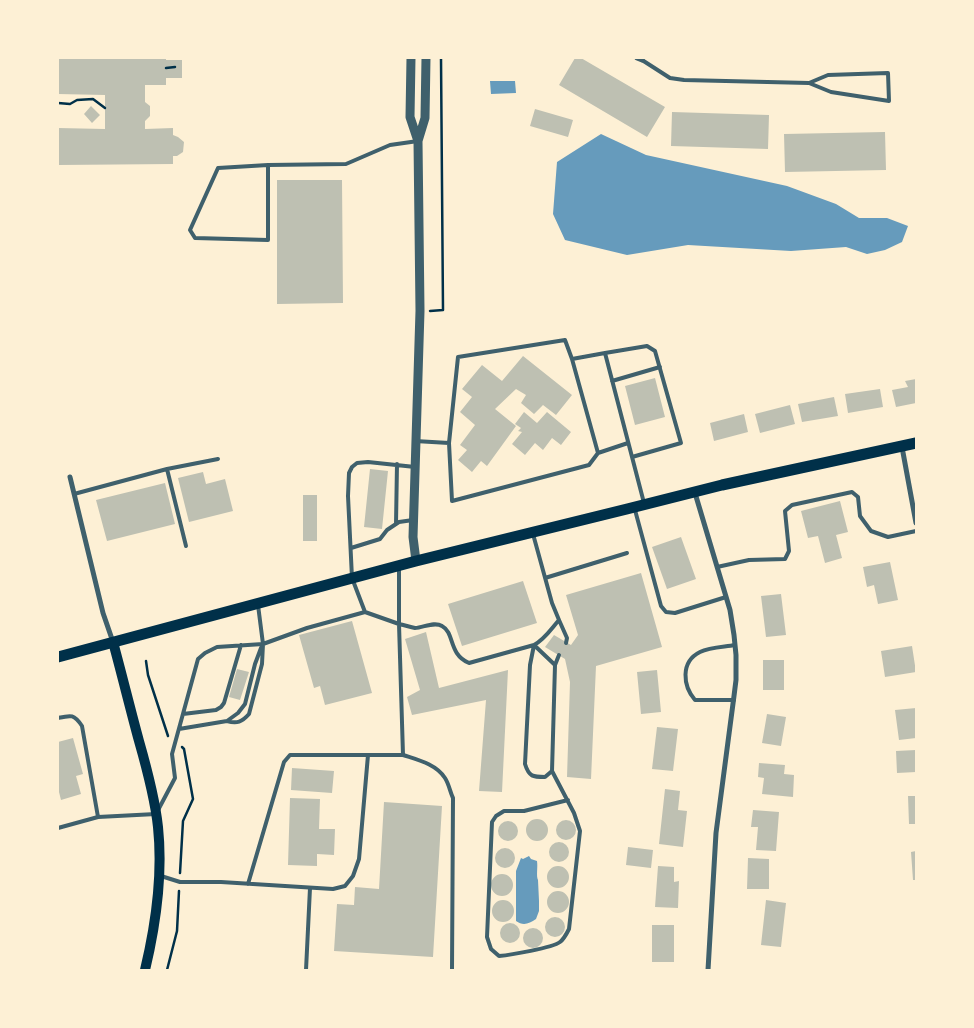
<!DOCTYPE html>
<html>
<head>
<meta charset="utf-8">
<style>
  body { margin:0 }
  #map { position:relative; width:974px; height:1028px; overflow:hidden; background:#fdf0d5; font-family:"Fira Sans Condensed",sans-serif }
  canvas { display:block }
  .frame { position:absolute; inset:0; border:59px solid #fdf0d5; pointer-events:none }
</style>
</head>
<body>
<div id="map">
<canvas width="974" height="1028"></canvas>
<div class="frame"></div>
</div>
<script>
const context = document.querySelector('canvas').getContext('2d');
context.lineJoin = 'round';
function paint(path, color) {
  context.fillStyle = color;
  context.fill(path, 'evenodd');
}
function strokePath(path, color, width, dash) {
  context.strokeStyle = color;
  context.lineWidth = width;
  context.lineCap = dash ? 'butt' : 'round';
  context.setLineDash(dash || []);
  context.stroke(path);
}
paint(new Path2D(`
  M490,81h25l1,12 -25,1z
  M601,134l45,21 141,31 49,18 23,14h28l21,8 -6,16 -17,8 -18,4 -21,-7 -55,4 -103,-6 -61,10 -62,-15 -12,-26 4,-52z
  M529,856l2,3 6,2c1,6 -1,15 1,19l1,21v10l-3,8c-7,5 -13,7 -20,2v-50l5,-13 2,1z`), '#669bbc');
paint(new Path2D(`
  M58,58h108v2h16v18h-16v7h-21v17l5,4v10l-5,5v8l28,-1v7l5,2 6,5 -1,10 -6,4h-4v8l-115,1v-37l47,1v-34l-47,-1z
  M575,58h6l84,49 -18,30 -88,-52z
  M91,106l9,9 -8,8 -8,-9z
  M535,109l38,11 -5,17 -38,-11z
  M672,112l97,3 -1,34 -97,-3z
  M885,132l1,38 -101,2 -1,-38z
  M277,180h65l1,123 -66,1z
  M523,356l49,39 -16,20 -13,-10 -9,9 -13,-11 5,-8 -10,-6 -21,20 21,17 -29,40 -6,-5 -9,11 -14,-12 9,-10 -7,-5 15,-20 -15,-13 12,-15 -10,-8 20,-24 20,16z
  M655,378l10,39 -30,8 -10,-39z
  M916,379v24l-20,4 -4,-17 16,-3 -3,-6z
  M880,389l3,18 -35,6 -3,-19z
  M834,397l4,19 -36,6 -4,-18z
  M790,405l5,19 -35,9 -5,-19z
  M524,412l13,11 10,-11 24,20 -10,13 -9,-7 -9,12 -8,-7 -10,12 -13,-11 10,-12 -4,-1 3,-3 -6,-4z
  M744,414l4,18 -34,9 -4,-18z
  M370,469l18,2 -6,58 -18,-2z
  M203,472l3,12 19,-5 8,32 -44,11 -11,-44z
  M165,483l10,41 -68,17 -11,-41z
  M303,495h14v46h-14z
  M840,501l8,31 -12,3 6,23 -17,5 -7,-27 -10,2 -7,-27z
  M681,537l15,42 -29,10 -15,-42z
  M890,562l8,38 -20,4 -4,-19 -7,2 -4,-20z
  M641,573l21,74 -66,19 -5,113 -24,-2 3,-95 -5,-23 -20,-12 9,-12 17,10 7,-10 -12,-40z
  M523,581l14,42 -75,23 -14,-42z
  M781,594l5,41 -20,2 -5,-41z
  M352,621l20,72 -47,12 -5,-19 -6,2 -15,-53z
  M426,632l13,56 69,-18 -6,122 -23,-1 7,-91 -74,15 -5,-18 13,-7 -15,-51z
  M912,646l4,26 -31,5 -4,-26z
  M763,660h21v30h-21z
  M237,669l12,3 -9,28 -11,-3z
  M657,670l4,42 -20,2 -4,-42z
  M916,708v30l-17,2 -4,-30z
  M767,714l19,3 -5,29 -19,-3z
  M657,727l21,2 -5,42 -21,-2z
  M73,738l10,36 -7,2 5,18 -20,6 -3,-12v-46z
  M916,750v22l-19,1 -1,-22z
  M759,763l26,2 -1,9 10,1 -1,22 -31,-3 2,-16 -6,-1z
  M292,768l42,3 -2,22 -41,-3z
  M665,789l15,2 -2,19 9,1 -4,36 -24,-3z
  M908,796h8v28h-7z
  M290,798l30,1 -1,30h16l-1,26 -17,-1v12l-29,-1z
  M384,802l58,4 -9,151 -99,-6 3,-47 17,1 1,-18 24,2z
  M753,810l26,2 -3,39 -20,-1 2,-23h-7z
  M526 830a11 11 0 1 1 22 0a11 11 0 1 1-22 0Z
  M556 830a10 10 0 1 1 20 0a10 10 0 1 1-20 0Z
  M498 831a10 10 0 1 1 20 0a10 10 0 1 1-20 0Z
  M549 852a10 10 0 1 1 20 0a10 10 0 1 1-20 0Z
  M628,847l25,3 -2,18 -25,-3z
  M495 858a10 10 0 1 1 20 0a10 10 0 1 1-20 0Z
  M916,851v29h-3l-2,-28z
  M748,858l21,1v30h-22z
  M658,866l16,1v15l5,-1 -1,27 -23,-1z
  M547 877a11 11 0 1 1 22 0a11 11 0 1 1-22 0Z
  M491 885a11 11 0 1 1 22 0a11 11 0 1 1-22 0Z
  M547 902a11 11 0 1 1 22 0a11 11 0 1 1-22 0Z
  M766,900l20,3 -5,44 -20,-2z
  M492 911a11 11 0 1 1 22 0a11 11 0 1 1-22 0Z
  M545 927a10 10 0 1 1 20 0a10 10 0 1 1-20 0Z
  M500 933a10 10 0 1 1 20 0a10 10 0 1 1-20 0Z
  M652,925h22v37h-22z
  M523 938a10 10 0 1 1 20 0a10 10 0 1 1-20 0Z`), '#bec0b2');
strokePath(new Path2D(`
  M166,68l9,-1
  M58,103l12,1 7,-4 16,-1 12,9
  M430,311l13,-1 -2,-252
  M146,661l2,14 20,61
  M180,873l3,-52 10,-22 -9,-50 -2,-2
  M167,970l10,-39 2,-40`), '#003049', 2.5);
strokePath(new Path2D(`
  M642,60l28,18 14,2 125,3 22,9 58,9 -1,-28 -60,2 -19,8
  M268,165v75l-73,-2 -5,-8 28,-62 50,-3 78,-1 44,-19 28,-4
  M605,353l42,-7 8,5 26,92 -49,14
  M572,359l33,-6 39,150
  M612,381l48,-14
  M415,441l34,2
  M598,453l-26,-94 -7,-19 -107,17 -9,86 3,58 137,-36 9,-12 30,-10
  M167,469l19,77
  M74,494l93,-25 51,-10
  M635,510l26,96 5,6 9,1 51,-16
  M396,524l1,-60
  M351,548l29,-9 7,-9 12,-8 14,-2
  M717,567l32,-7 36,-1 4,-8 -4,-40 7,-6 60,-13 6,5 2,19 11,15 17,6 28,-6
  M399,568v56c5,1 11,3 16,4 8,0 19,-7 27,-2 13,7 6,28 27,37l65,-18 21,20 -3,106 -7,6c-12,0 -16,0 -20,-13l5,-99 4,-20c11,-6 17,-16 25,-25l-7,-17 -19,-69
  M545,578l82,-25
  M559,620l8,18 -1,5
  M555,665l4,-10
  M734,700h-39c-12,-14 -15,-38 5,-48 10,-5 24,-5 35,-7
  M183,714l33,-4 5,-3 3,-4 17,-58
  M58,718c13,-3 16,-4 24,8l16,91
  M227,721l11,-8 7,-9 10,-40 6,-16
  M179,729l48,-8c10,3 15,1 22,-7l13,-50 1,-20 -5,-39
  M403,755c15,5 33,9 42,23 4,6 5,14 8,20l-1,172
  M552,771l22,42 6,18 -11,98c-2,4 -5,10 -9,13 -8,6 -50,13 -61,14l-8,-7 -4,-12 5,-115 4,-6 8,-5h20l44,-11
  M58,828l40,-11 58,-3 19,-36 -3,-24 26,-95 7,-6 12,-6 46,-3 44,-16 58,-16 -13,-34 -4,-82 1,-23 3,-6 5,-4 11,-1 47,5
  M161,876l19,6h41l112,7 12,-3 8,-10 6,-17 9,-104
  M248,884l36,-122 6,-7h113l-4,-131 -34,-12
  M306,970l4,-82`), '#3f606c', 4);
strokePath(new Path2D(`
  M637,58l5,2v-2
  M902,447l14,76
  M70,477l33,136 10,29
  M695,493l35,117 4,25 2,20v25l-2,16 -18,137 -8,137`), '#3f606c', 5);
strokePath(new Path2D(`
  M411,58l-1,59 8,24
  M416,561l-3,-24 7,-226 -2,-170 7,-23 1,-60`), '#3f606c', 9);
strokePath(new Path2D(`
  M113,642c9,33 17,66 26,99 8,28 16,57 19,86 5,48 -2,97 -13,143`), '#003049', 10);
strokePath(new Path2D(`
  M58,657l358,-96 211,-52 95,-24 194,-42`), '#003049', 11);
</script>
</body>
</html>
